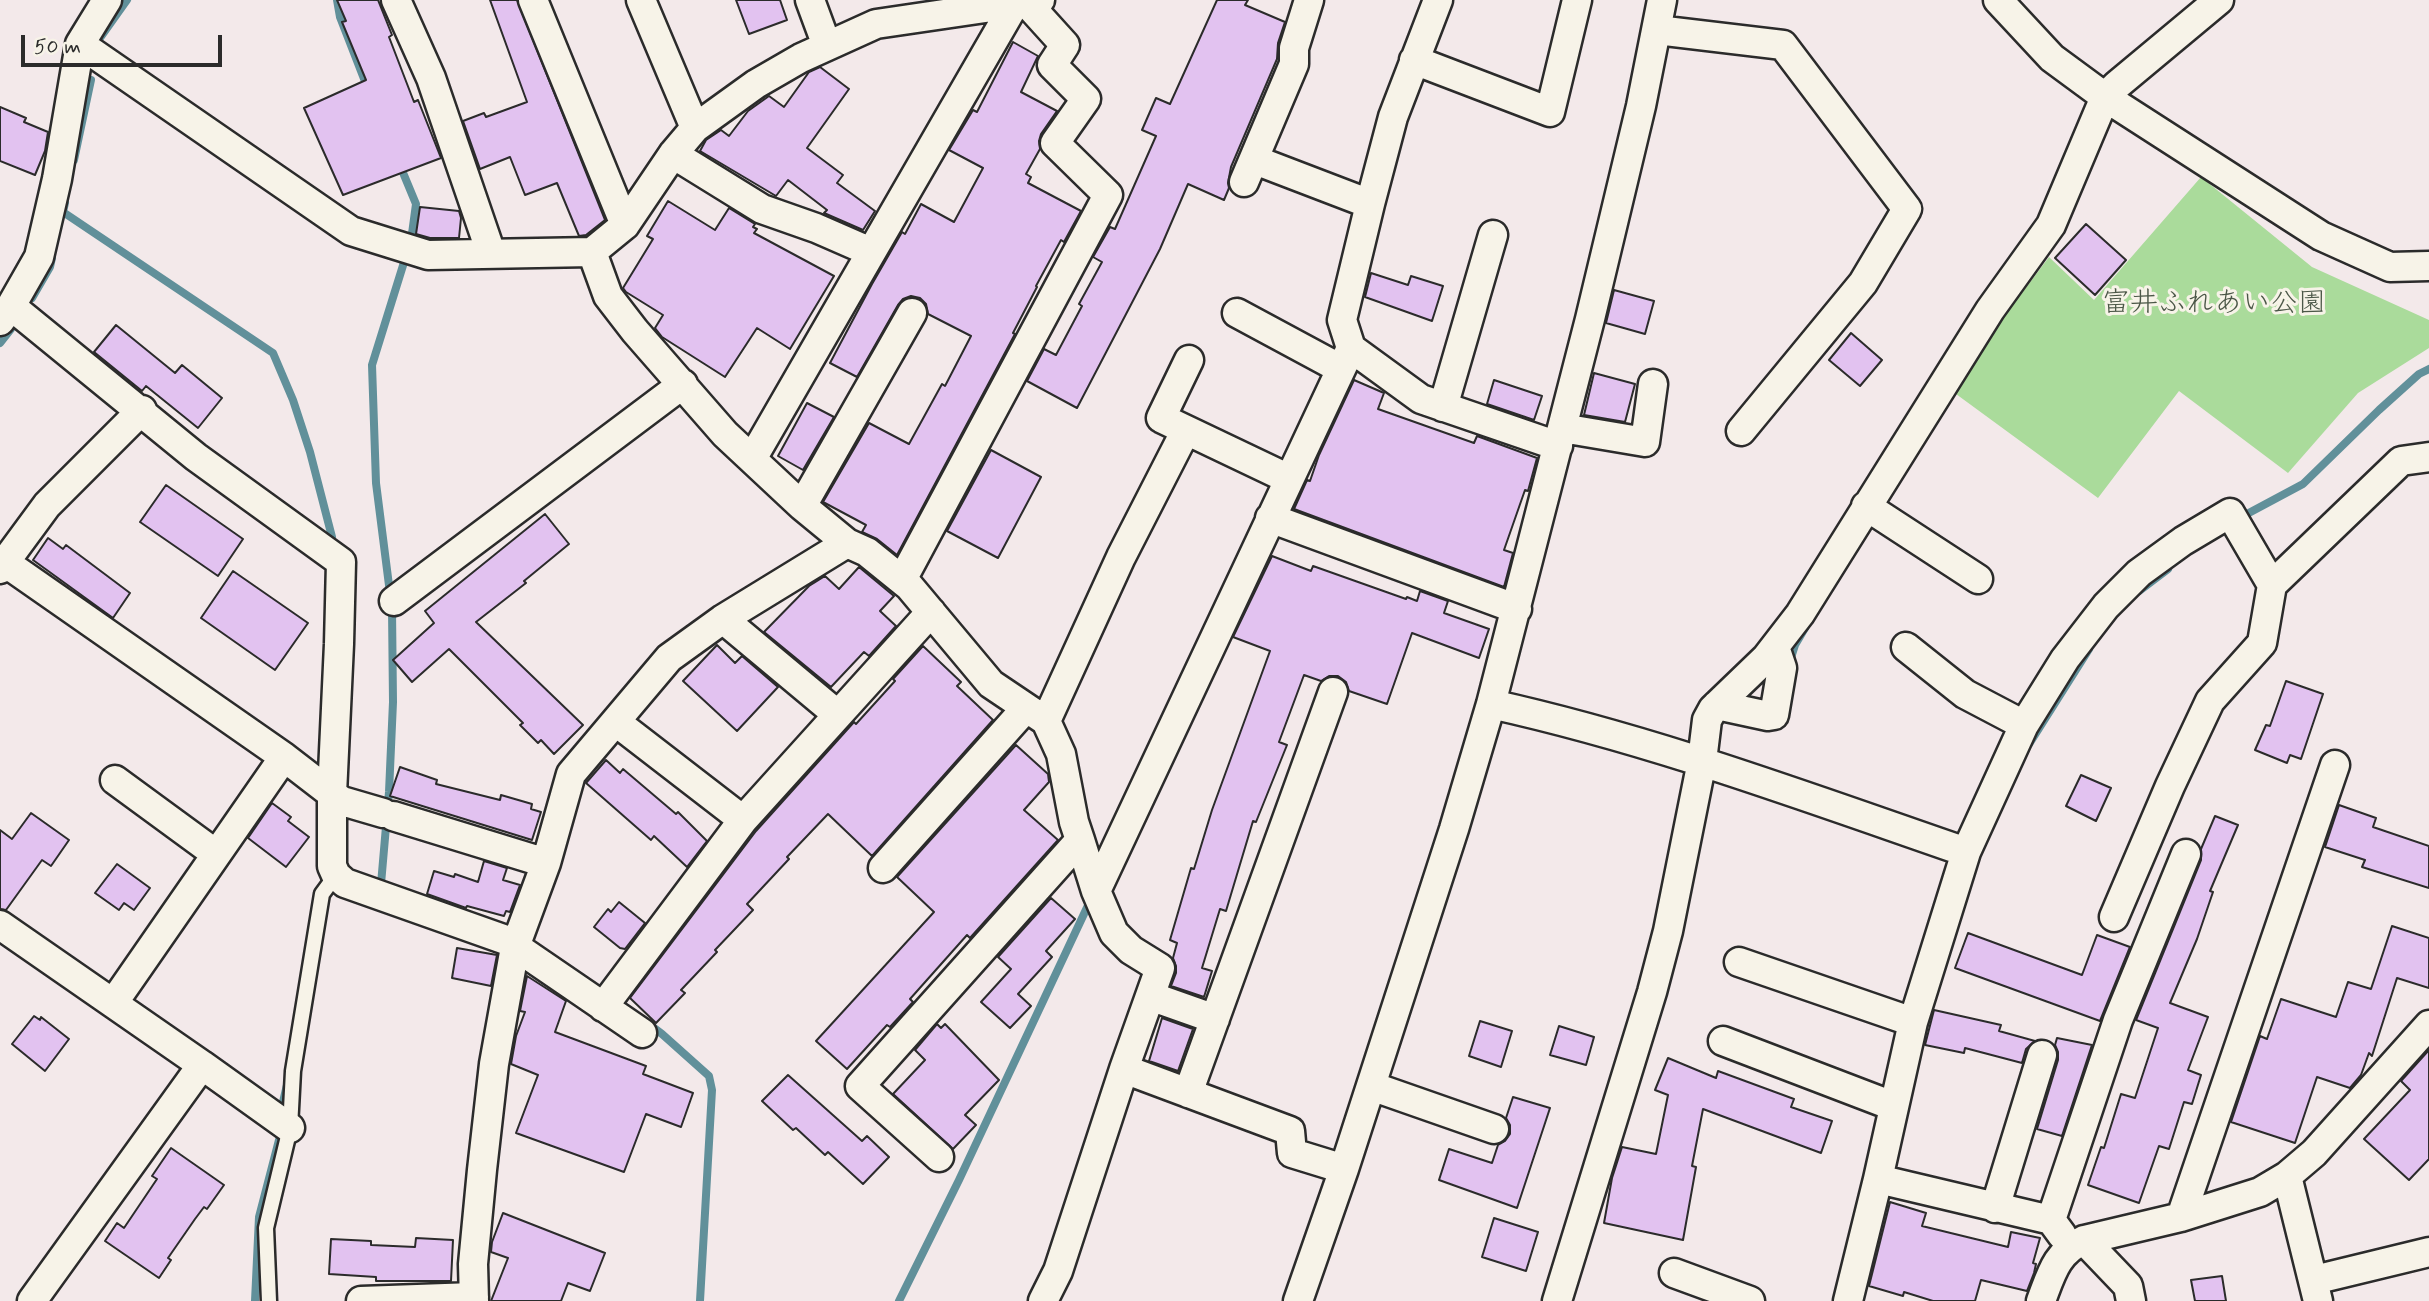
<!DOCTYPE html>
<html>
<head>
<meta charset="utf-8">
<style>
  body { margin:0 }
  #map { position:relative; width:2429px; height:1301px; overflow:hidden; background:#f3e9ea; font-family:Mynerve,sans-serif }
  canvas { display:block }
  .scale { position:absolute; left:21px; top:35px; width:201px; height:32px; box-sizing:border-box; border:4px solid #2b2b2b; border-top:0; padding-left:9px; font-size:21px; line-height:24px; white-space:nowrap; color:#2b2b2b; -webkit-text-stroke:5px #f7f3e8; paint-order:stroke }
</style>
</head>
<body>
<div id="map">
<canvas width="2429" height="1301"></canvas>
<div class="scale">50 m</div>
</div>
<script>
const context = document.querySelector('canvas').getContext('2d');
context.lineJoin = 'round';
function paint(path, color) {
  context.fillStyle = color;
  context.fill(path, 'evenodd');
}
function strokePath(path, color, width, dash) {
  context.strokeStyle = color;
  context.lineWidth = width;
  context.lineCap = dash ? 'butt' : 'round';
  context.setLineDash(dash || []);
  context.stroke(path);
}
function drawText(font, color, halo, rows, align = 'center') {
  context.font = font + ' Mynerve,"Klee One",sans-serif';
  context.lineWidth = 6;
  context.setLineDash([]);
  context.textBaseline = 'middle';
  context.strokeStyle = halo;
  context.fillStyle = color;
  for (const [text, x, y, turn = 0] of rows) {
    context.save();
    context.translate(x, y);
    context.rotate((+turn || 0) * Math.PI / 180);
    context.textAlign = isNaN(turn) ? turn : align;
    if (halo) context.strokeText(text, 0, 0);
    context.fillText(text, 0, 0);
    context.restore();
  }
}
paint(new Path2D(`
  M2201,177l111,90 117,53v28l-71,45 -70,80 -109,-82 -81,107 -142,-104 41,-68 52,-69 45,43z`), '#aadb9b');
strokePath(new Path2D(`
  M337,0l3,17 28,72
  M100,38l27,-38
  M74,160l17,-80
  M399,163l17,41 -5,37
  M65,203l-2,9 210,141 20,47 17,52 22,85
  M32,298l18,-31 2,-9
  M0,343l11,-14
  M2245,515l58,-31 76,-74 40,-36 10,-5
  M2139,591l29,-22
  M1789,664l6,-19 10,-17
  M2029,744l60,-95
  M384,889l-3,-5 8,-92 4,-90 -1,-93 -16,-126 -4,-118 33,-106
  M646,1022l16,12 47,42 3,14 -12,211
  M283,1102l4,-17
  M255,1301l4,-84 20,-77
  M899,1301l60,-121 132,-281`), '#61909a', 8);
const building = new Path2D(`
  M337,0h41l14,35 -3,2 25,65 4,-2 23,58 -98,37 -39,-87 62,-28 -24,-58 4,-1z
  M490,0h27l88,220 -19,15 -7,1 -22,-53 -32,12 -15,-38 -30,12 -17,-48 21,-8 2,4 41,-15z
  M736,0h44l7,20 -38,14z
  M1217,0h31l-3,5 40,17 -7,21 -1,16 -46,108 -3,16 1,5 -5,12 -36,-16 -28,65 -83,159 -50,-27 17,-32 12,6 26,-49 -3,-2 23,-42 -9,-5 17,-30 5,2 41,-93 -14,-6 14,-32 14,6z
  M1013,42l25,14 -17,36 36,19 -16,23 -2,7 1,8 -14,25 5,3 -3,6 53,28 -17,31 -3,-2 -25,46 1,1 -24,46 2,1 -118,221 -20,-16 -15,-7 4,-7 -43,-23 46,-79 40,21 33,-60 3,2 26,-50 -43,-22 -2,-10 -6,-6 -9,-2 -8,3 -5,6 -41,72 -27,-14 42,-79 30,-52 3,2 16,-30 33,18 29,-54 -34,-18 24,-40 4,2z
  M820,67l29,22 -42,59 36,27 -6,8 38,28 -12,19 -39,-17 3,-3 -39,-30 -12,16 -76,-45 6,-11 15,-10 8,6 19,-25 21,-15 15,11 25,-35z
  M0,107l26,11 -2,4 24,10 -3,19 -10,24 -35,-14z
  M668,201l47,29 14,-22 26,16 -2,3 4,2 -3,4 80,43 -44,73 -33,-21 -32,49 -63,-40 -7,-9 8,-13 -37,-23 -3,-4 30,-49 -6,-3z
  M420,207l39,4 2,7 -2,20h-29l-14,-4z
  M2086,224l40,36 -31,35 -40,-37z
  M1371,273l37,12 3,-9 32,10 -11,35 -67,-24z
  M1614,290l40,11 -9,33 -39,-11z
  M116,325l59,48 7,-8 40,33 -24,30 -52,-42 -4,5 -48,-39z
  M1851,333l31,27 -22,26 -31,-26z
  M1594,373l41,11 -10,38 -41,-7z
  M1354,380l30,13 -6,16 96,34 3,-7 60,22 -9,33 -3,-1 -21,60 9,3 -9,34 -210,-78 13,-29 3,1 9,-26z
  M1494,380l48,16 -8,24 -47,-16z
  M807,403l27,14 -31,53 -25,-14z
  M991,450l50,27 -43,81 -51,-27z
  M166,485l77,54 -25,37 -78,-54z
  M545,514l24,30 -45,37 2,2 -50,39 107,103 -29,29 -13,-14 -3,3 -18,-18 3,-2 -74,-74 -37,33 -19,-22 41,-37 -9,-12z
  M48,538l15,11 3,-4 64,48 -17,25 -80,-58z
  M1272,556l39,15 2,-5 93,33 1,-2 10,4 3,-10 28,10 -4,12 45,16 -10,29 -67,-25 -25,71 -38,-13 -3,-9 -8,-6h-9l-8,5 -17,-6 -25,67 8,3 -31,77 -3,-1 -27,90 -6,-2 -18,59 10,3 -8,26 -33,-11 5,-13v-7l-3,-8 4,-15 -7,-3 21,-72 3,1 18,-59 58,-159 -37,-14z
  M859,567l35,29 -14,15 16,15 -27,30 -5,-4 -33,35 -67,-55 45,-46 16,-10 14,13z
  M233,571l75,52 -33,47 -74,-52z
  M717,645l18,18 7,-7 36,31 -41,44 -54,-50z
  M923,646l38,36 -4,4 36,34 -121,136 -44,-42 -41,43 2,2 -42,45 6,6 -38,40 2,2 -36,38 4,3 -29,30 -26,-25 126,-167 98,-109 2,2 39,-43 -2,-2z
  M2286,681l37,13 -22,65 -11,-4 -3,8 -32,-13 11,-25 4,1z
  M1016,745l32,29 1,8 -25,28 34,30 -88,98 -3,-3 -57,64 3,3 -23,25 -3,-2 -40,44 -31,-28 118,-129 -37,-35z
  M606,760l14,13 3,-4 53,45 2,-2 29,29 -20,26 -33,-31 -3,4 -65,-57z
  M400,767l37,13 -1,4 64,16 1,-5 31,9 -1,5 10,3 -9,28 -142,-44z
  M2081,775l30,13 -15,33 -30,-15z
  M272,803l19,14 -3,4 21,16 -23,30 -38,-29z
  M2339,805l37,13 -3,9 56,19v42l-67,-21 3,-7 -40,-13z
  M31,813l38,27 -18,26 -9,-6 -36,50 -6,-1v-79l12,9z
  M2215,816l23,9 -28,66 3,1 -16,47 -27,64 38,14 -20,53 13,5 -9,29 -8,-2 -15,47 -10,-3 -20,57 -51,-18 13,-38 3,1 17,-54 14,4 23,-70 -22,-8 65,-160v-11z
  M484,861l23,7 -4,12 17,5 -10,27 -4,-1 -2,5 -37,-10 -1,2 -39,-14 7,-23 20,6 1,-3 23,8z
  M117,864l33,24 -16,22 -10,-7 -5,7 -24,-17z
  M1051,898l24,21 -29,32 6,6 -34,37 13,12 -21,22 -29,-26 30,-33 -13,-12z
  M619,902l26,21 -20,26 -5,-1 -26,-21 14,-18 3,3z
  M2392,926l37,12v50l-32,-10 -25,78 -3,-3 -8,22 -11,13 -33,-11 -22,66 -64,-21 29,-86 7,3 14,-40 55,18 12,-35 23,7z
  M1968,933l114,42 15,-40 33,12 -30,74 -145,-53z
  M457,948l40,7 -6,31 -39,-8z
  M527,976l39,25 -11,31 91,34 -3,8 50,19 -12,34 -35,-13 -22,58 -108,-39 22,-58 -27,-11 5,-28 9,-24 -5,-1z
  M1934,1010l67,15 -2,6 36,10 -9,8 -4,14 -57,-15 -1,5 -39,-8z
  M34,1016l6,4 1,-3 28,22 -24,32 -33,-27z
  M1162,1018l31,11 -15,42 -29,-10z
  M1480,1021l32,10 -11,36 -32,-11z
  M937,1024l4,4 4,-4 54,56 -34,35 11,10 -23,24 -60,-55 32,-34 -10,-10z
  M1559,1026l35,11 -8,28 -36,-10z
  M2057,1038l35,7 -30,91 -25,-7 21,-69v-8l-3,-7z
  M2429,1050v109l-20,21 -45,-41 46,-49 -9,-9z
  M1668,1058l48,20 2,-7 76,28 -3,8 41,14 -11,32 -118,-44 -11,57 4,1 -13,73 -79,-17 8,-45 10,-31 34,7 12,-59 -13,-5z
  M788,1075l74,66 5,-5 22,21 -26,27 -35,-32 -3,3 -29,-27 -3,2 -31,-29z
  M1513,1097l37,11 -33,100 -78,-28 10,-31 43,14 6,-18 7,-4 5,-7v-9l-4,-7z
  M171,1148l53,37 -17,24 -3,-2 -9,12 -27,39 3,2 -12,18 -54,-37 12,-18 7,5 33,-49 -5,-3z
  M1890,1202l36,11 -4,13 86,21 3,-15 29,6 -7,25 3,1 -2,9 -7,18 -46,-11 -6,21h-42l-29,-9 -1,4 -34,-10z
  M503,1213l102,40 -15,38 -22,-8 -7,18h-70l17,-43 -17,-6 1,-10z
  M1494,1218l44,14 -12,39 -44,-14z
  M416,1238l37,2 -2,41h-75v-4l-47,-3 2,-35 40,2v4l44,2z
  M2222,1276l4,25h-31l-4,-21z`);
paint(building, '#e2c2f0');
strokePath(building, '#2b2b2b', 2);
const service = new Path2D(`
  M269,1301l-3,-73 24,-100 3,-57 29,-177 14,-19`);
const minor = new Path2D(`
  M396,0l35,78 60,175
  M533,0l92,225
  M641,0l54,128
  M810,0l17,46
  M1998,0l54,58 53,39 216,139 69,31 39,-1
  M1657,30l126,15 124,164 -44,74 -122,148
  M80,44l271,187 77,24 164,-3 33,-27 48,-71 22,-26 61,-44 45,-26 75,-34 164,-24
  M1414,60l136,52 27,-112
  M673,154l89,55 54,19 55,24
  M1255,160l115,44
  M1244,182l50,-118v-16l15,-48
  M592,252l16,44 27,35 90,103 77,72 45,37 20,9 42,34 82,98 55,37 15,33 13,68 6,18 16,51 18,42 17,17 29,18 -36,101 -66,202 -15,30
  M11,306l185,151 145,105 -2,82 -7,150
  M1237,313l104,56
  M0,321l11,-15 28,-49 18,-78 23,-135 27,-44
  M1351,348l70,51 137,47
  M1189,360l-28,58 128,61
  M1443,407l50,-172
  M1562,428l83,14 8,-58
  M752,459l262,-454
  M802,506l110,-193
  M1866,506l112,73
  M1270,518l247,91
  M0,559l284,198 -170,245
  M0,569l47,-64 95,-95
  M902,580l206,-385 -53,-52 31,-44 -34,-34 13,-20 -38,-42
  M394,601l289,-217
  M723,619l115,96
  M1906,647l59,47 59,31
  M1491,704c163,36 318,94 475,148
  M1717,705l51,11 6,-1 8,-47 -7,-21
  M1046,721l75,-164 65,-127
  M616,722l127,98
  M284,757l48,37
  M115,780l101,74
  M383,813l-41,-12 -10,-7v72l4,9 9,8 161,57 136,93
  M393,816l153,47
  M883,868l143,-160
  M1096,891l255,-543 -9,-28 28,-116 23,-87 45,-117
  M2114,917l56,-131 40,-85 52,-58 10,-58 129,-124 28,-4
  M0,925l202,140 -170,236
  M1739,962l174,60
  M1150,996l65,23
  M603,1007l140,-187 188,-208
  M1723,1041l170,65
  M202,1065l88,63
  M1124,1069l166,62 2,22 52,16
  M1371,1086l123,43
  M1188,1093l145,-401
  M939,1157l-79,-71 220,-246
  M2287,1176l31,125
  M1878,1179l173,41 11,15
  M1995,1208l47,-153
  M2181,1217l154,-452
  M2051,1220l67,-200 68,-166
  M2084,1240l44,46 3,15
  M1674,1273l76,28
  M2314,1280l115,-28
  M361,1301l113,-4
  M474,1301l-1,-37 9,-94 12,-106 21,-117 31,-84 25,-89 98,-116 54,-39 124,-76
  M1298,1301l46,-132 110,-340 37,-125 99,-385 51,-213 21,-106
  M1557,1301l95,-309 16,-61 34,-170 5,-41 6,-11 53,-51 34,-44 190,-304 61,-85 54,-128 12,-12 102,-85
  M1848,1301l30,-122 35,-157 53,-170 58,-127 41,-66 41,-53 33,-33 44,-32 47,-28 42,72
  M2041,1301c10,-26 15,-49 43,-61l97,-23 79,-25 27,-16 27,-23 115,-128`);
strokePath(service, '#2b2b2b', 19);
strokePath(minor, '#2b2b2b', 33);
strokePath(service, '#f7f3e8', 14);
strokePath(minor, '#f7f3e8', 28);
drawText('28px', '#4b5747', '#f7f3e8', [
  ["富井ふれあい公園",2214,305]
]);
</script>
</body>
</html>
